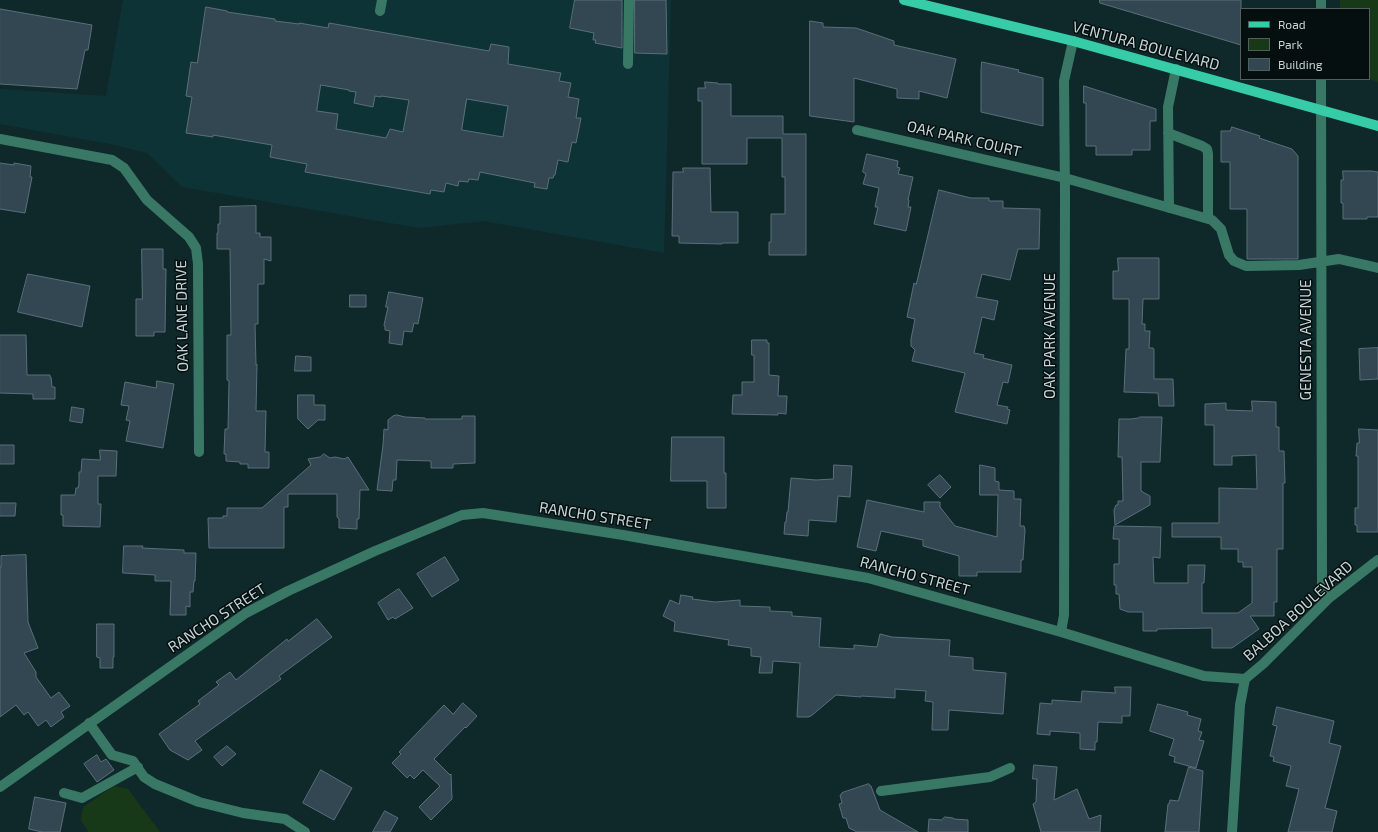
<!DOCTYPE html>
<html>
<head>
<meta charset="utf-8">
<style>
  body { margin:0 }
  #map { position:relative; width:1378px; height:832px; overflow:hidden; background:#0f292b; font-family:"Exo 2",sans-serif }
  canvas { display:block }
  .legend { position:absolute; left:1240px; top:8px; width:130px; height:72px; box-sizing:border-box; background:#050f10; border:1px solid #535e5f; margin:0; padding:5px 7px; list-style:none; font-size:12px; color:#c7d5d6 }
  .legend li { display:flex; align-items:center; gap:8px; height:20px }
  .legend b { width:20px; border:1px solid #535e5f }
</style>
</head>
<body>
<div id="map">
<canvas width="1378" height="832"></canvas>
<ul class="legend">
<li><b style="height:5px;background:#36cca8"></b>Road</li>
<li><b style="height:11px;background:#183917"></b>Park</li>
<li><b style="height:11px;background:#324751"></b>Building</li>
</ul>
</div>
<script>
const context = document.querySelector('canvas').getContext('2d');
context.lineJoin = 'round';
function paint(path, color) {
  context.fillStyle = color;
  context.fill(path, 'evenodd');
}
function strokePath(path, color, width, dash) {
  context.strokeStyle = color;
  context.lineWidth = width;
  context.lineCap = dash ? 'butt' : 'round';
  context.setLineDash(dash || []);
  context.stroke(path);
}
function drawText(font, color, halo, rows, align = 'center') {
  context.font = font + ' "Exo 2",sans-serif';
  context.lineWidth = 3;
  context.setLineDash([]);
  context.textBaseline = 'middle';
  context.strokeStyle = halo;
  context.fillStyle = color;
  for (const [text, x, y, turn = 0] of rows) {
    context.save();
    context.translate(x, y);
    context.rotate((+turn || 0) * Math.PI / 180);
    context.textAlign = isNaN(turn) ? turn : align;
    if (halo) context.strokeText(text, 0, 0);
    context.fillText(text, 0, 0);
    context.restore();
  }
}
paint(new Path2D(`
  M123,0h548l-7,253 -181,-32 -64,7 -237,-41 -35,-34 -37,-9 -110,-20v-35l106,7z`), '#0e3336');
paint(new Path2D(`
  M1340,0h38v82l-9,-3v-70h-29z
  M114,786l14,3 32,43h-71l-8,-11 2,-14z`), '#183917');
const building = new Path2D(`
  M575,0h47v48l-27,-5 1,-3h-3l1,-7 -24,-5z
  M635,0h31l1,54 -32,-1z
  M1100,0h141v45l-141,-42z
  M206,7l21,4v1l48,7v2l24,3v-1l29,5 1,-5 160,28 2,-7 18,3 -1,17 53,9 -2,8 12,2 -3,14 11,2 -3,19h5l-5,25 -4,-1 -4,20 -10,-2 -3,15h-1l-1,3h-4l-2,11 -13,-2 1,-4 -55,-11 -2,8 -9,-1 -1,3 -9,-1 -1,5 -12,-3 -2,9 -13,-2 -1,4 -125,-22 2,-8 -37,-7 2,-12 -59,-10v2l-27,-4 6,-36 -6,-1 5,-34 6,1zM321,85l28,5v1l7,1 -2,11 19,4 2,-11 6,1v-1l28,4 -6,32 -13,-3 -4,9 -50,-9 2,-15 -21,-3zM467,99l41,7 -5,31 -41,-7z
  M0,9l92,16 -4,25h-3l-8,39 -77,-5z
  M810,21l13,2v4l33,1 38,13v4l62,14 -9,39 -28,-7v8l-22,-1v-9l-43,-11v44l-44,-6z
  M982,62l37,8 -1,2 25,6v48l-62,-14v-42z
  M705,82l13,1v1h13v32h52v18h23v121h-37v-13h2v-28h14v-37h-3v-39h-35v26h-45v-63h-4v-13h7z
  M1084,86l72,23v12h-6v29h-18v5h-36v-9h-10v-43h-2z
  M1232,127l28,9 -1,2 33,11 6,7v103h-51v-50h-17v-47h-9v-31h9z
  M867,154l31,7 -1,6 3,1 -2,6 15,3 -5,23h1l-1,7h3l-5,24 -32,-7 4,-17h-3l4,-19 -16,-4 3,-10 -3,-2z
  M0,163l14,2v-2l17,3 -1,11h2l-7,36 -25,-4z
  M683,168h27l1,44h27v31h-16v1l-43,-1v-7h-7l1,-64h10z
  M1343,171h28l7,1v45h-11v2h-24v-16h-2v-23h2z
  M939,190l32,8h18v3h14v7l37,1 -1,40h-21l-8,31 -28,-6 -6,23 22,4 -4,19 -12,-3 -8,36 10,2 -1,3 29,7 -4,18 -5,-1 -6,23 11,2 -1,2 3,1 -3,14 -52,-12 10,-39 -53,-12 3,-11 -4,-4v-7l4,-20 -8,-2 7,-34 2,1z
  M256,206v27h4v4h11v24l-7,-2v25h-6v40h-3l1,41 1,-1 -1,47h10l-1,41h4v16h-21v-4h-8v-2l-14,-1v-7h-2l1,-25h3l1,-48 -2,-1v-45h4l-1,-86h-13v-16h1v-9h2v-17z
  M142,249h21v20h3l-1,63h-11v4h-18v-37h6z
  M1118,258h41v41h-16l-1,25h3v7h5l-1,17h4l1,2v29h19l1,27h-15l-1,-13 -34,-1 2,-43h3v-50h-16v-28h5z
  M28,274l62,12 -8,41 -64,-15z
  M389,292l34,6 -5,26 -4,-1 -2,9 -8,-1 -2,14 -13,-2 1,-12 -5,-1v-3l-1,-2 4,-18h-2z
  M350,295h16v12h-16z
  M0,335h26l1,40h23v2h1l1,10h3v12h-22v-5l-33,-1z
  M752,340h15v3h2v32l10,1 -1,20h9l-1,18 -8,-1v2l-46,-1 1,-19h9v-13h12v-27h-2z
  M1378,348v31l-18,1 -1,-31z
  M296,356l15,1v14h-16z
  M157,381l17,3 -11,64 -37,-7 4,-20 -4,-1 3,-14 -8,-1 4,-23 31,6z
  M298,395h16v10h11v15h-7l-10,9 -10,-10z
  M1252,401l24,1v25h3v24h5l1,32h-2v66h-6v53h-3v14h-24l9,13 -27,19h-20v-20l-55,1v2h-14v-19h-15l-8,-3 -1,-15h-3v-9h-2v-21h5v-25h-6l1,-13 47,1 -1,31 -7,-1 1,26h34v-18h17l-1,18h-2v30h36l14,-10v-36h-9v-5h-5v-13h-17v-12h-49v-14h47v-35l38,1 -1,-34 -24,1v9h-18v-40h-9v-21l21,-1v7l26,1z
  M72,407l12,2 -2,14 -12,-2z
  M397,415l8,2 20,1v1h37v-3h13v47l-22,1v4h-22v-7l-34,-1 -1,20h-3l-1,11 -15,-1 6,-45 1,-16 4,1v-10l5,-4z
  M1140,417h22l-2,45h-19v29l9,5v9l-35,20 -1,-15 2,-5h2v-4h5l-1,-44h-4l1,-38h12l7,-1z
  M1359,429l19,1v102h-21v-7h-2v-17h3v-52h-2l1,-13h2z
  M672,437h52v36h2v35h-19v-27h-36z
  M0,445h14v19h-14z
  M100,450l17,1 -1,25h-18v28h3l-1,23 -37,-1v-11h-2v-20h14l1,-7h2l1,-4v-12h2l1,-13 18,1z
  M324,454l6,4 5,-1 9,2 4,-2 21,33h-9l-1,29h-2v10l-18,-1v-9l-2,-2v-23h-49v13h-4v41h-75l-1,-30h15v-2h4v-8h35l49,-43 -3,-6 12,-2z
  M834,465l18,1 -2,31 -12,-1 -2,26 -27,-2 -1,16 -24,-2 1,-12h1l1,-10h1l3,-34 25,2 17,-1z
  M980,465l15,3v13l4,1v8l15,1v8h7l-1,27h4l1,4 -2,30h-2v12h-44v4h-18v-20l-36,-10v-6l-42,-9 -5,20 -19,-4 10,-47 57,12v-10h16v5l15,19 42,11 1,-42h-18z
  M940,475l11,12 -11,11 -12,-13z
  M0,503h16l-1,13h-15z
  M124,546h19l-1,2 42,2v3h12l-1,28h-1l-1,11h-3v15l-4,-1v9h-16l1,-34h-16v-6l-32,-2z
  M26,555l2,67 10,26 -14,5 12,19v5l15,21 8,-6 11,14 -9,6 3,5 -13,10 -5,-7 -8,6 -10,-14 -4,3 -8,-10 -16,12v-150h1v-11z
  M445,557l14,23 -27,17 -15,-23z
  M399,589l14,19 -18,11 -2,-2 -5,3 -10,-17z
  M681,595l12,2 -1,2 23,3 25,-2v6l30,1v4l22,1v4l29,2 -2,29 35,2v-4l23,2 3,-13 12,3 58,3 -1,16 24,2v12l33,3 -3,41 -54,-4 -1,20h-16l1,-28 -8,-1 1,-10 -31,-2v9l-34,-2v1l-25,-2 -25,21 -3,1h-11l3,-54 -27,-2 -1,12h-13l2,-16 -10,-1v-8l-23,-3 1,-5 -55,-9 1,-9 -12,-6 7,-16 9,4z
  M317,619l15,18 -53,39 2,3 -86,62 7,9 -14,10 -18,-10 -11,-16 41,-30 -2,-3 21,-16 -3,-3 14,-10 6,8 51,-41 1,2z
  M97,624h17v33h-1v11h-13v-10l-3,-1z
  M1115,687h16l-1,29h-8v7l-24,-1 -1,20h-2v8l-15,-1v-16l-30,-2v4l-13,-1 3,-31 12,1v-4l29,2 1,-11 33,2z
  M463,703l14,13 -11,12 -1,-1 -31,32 16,16 1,-1 1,25 -21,21 -12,-13 21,-21 -17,-16 -9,9 -4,-4 -3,3 -15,-15 9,-9 -2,-2 45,-47 9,9z
  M1158,704l30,8 -1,3 14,4 -3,12 4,1 -3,8 5,1 -8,27 -22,-6 1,-5 -6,-2 5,-16 -24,-8z
  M1277,707l57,14 -5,22 12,3 -16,62 12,3 -5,21h-44l11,-43 -13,-3 5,-20 -18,-5 1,-4 -4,-1 7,-30 -4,-1z
  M227,746l9,8 -14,12 -8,-9z
  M97,755l4,7 5,-3 8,11 -17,12 -13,-18z
  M1034,765l23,2 -3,33 23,-11 12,30 12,-4 -1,17h-59l-8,-28 3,-2 1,-23h-4z
  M1189,767l14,4 -4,61h-34l3,-28h1l1,-4 8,1z
  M321,770l31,18 -18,32 -31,-17z
  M869,784l1,2h1l9,24 38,22h-61l-8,-4 -3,-10h-3l-4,-14 3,-1 -2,-8 2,-1v-1z
  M35,797l31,6 -6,29h-18l-13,-3z
  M385,811l13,7 -8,14h-17z
  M945,817l8,1 1,1 14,1v12h-40l1,-13 12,1z`);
paint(building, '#324751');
strokePath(building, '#5a6f7b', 1);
strokePath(new Path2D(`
  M1321,9v-9
  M380,11l2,-11
  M628,64l1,-64
  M1321,79l1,508 7,11
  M857,130l208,48 147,42 9,9 8,26 5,6 12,5 53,-1 40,-6 39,9
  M1168,133l34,13 5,3 1,5v65
  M0,139l112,21 12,8 23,32 42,37 7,11 2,16 1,188
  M1169,208l-1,-101 8,-38
  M1061,632l3,-17 1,-421 -1,-113 9,-40
  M89,723l23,32 21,6 11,16 11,7 44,18 44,11 42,6 20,13
  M0,787l246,-174 42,-22 87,-40 87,-36 21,-2 140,22 245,43 193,54 143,44 41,3
  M881,791l109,-14 20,-9
  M64,793l18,5 56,-31
  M1232,832l8,-127 5,-26 18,-15 66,-66 49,-38`), '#3a7866', 10);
strokePath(new Path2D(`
  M904,0l169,41 305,85`), '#36cca8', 10);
drawText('15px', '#c7d5d6', '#050f10', [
  ["VENTURA BOULEVARD",1146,46,15],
  ["OAK PARK COURT",964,139,13],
  ["OAK LANE DRIVE",182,316,-91],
  ["OAK PARK AVENUE",1050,336,-90],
  ["GENESTA AVENUE",1306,340,-90],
  ["RANCHO STREET",595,516,9],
  ["RANCHO STREET",915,576,15],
  ["BALBOA BOULEVARD",1298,611,-42],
  ["RANCHO STREET",217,618,-33]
]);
</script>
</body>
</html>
